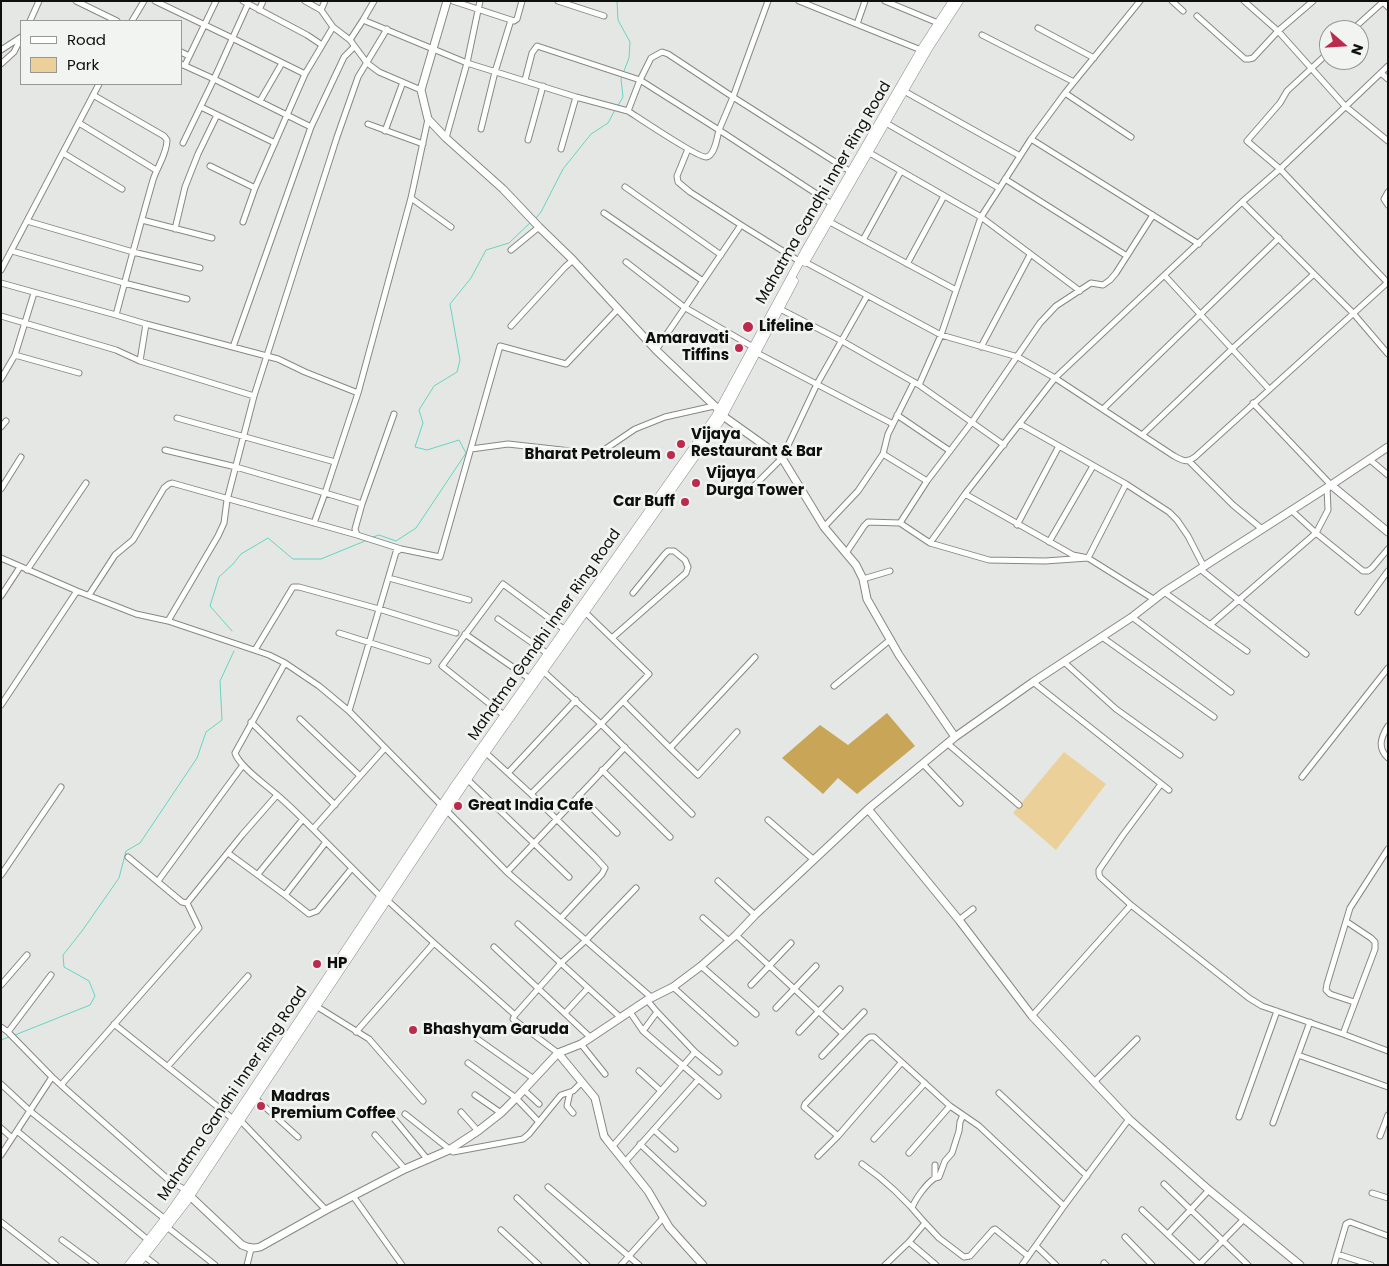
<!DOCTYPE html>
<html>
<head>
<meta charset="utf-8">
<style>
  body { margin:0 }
  #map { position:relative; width:1389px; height:1266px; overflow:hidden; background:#e5e7e4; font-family:Poppins,sans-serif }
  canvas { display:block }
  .frame { position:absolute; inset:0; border:2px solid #0e0f0e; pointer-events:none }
  .legend { position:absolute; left:20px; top:20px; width:162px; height:65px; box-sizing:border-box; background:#f2f4f1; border:1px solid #979896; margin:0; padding:6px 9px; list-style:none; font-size:15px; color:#0e0f0e }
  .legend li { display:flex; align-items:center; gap:10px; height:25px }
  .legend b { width:25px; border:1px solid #979896 }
  .north { position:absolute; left:1319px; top:20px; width:50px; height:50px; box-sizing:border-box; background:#f2f4f1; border:1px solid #979896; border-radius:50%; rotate:109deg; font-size:14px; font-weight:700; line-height:20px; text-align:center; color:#0e0f0e }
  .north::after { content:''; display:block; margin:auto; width:18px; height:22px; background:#bc2b4d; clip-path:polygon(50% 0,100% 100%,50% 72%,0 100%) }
</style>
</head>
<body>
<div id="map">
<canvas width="1389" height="1266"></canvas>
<div class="frame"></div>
<ul class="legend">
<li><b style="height:6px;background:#fff"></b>Road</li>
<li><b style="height:14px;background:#ebd099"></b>Park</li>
</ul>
<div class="north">N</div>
</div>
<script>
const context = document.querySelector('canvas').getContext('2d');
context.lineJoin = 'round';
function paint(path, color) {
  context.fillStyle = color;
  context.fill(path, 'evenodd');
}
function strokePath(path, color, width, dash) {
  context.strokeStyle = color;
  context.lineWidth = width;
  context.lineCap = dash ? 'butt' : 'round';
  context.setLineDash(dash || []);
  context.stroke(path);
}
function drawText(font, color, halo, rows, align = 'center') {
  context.font = font + ' Poppins,sans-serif';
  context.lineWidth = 5;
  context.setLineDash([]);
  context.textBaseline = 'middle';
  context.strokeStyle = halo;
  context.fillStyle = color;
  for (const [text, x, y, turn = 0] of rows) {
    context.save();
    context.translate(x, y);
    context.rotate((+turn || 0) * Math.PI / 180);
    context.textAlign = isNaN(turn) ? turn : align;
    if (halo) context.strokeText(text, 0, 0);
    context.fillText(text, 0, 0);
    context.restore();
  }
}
paint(new Path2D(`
  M1064,752l42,32 -50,66 -43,-37z`), '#ebd099');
paint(new Path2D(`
  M887,713l28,33 -58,48 -19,-16 -15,16 -41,-36 38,-33 28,20z`), '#c9a557');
strokePath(new Path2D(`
  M617,1l1,19 12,22 -1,16 -5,13
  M617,107l6,-10 -2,-18 2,-4
  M536,218l5,-6 22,-43 28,-35 17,-11 7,-13
  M373,537l6,-2 17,6 20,-13 50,-75 -7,-13 -32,10 -12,-3 8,-24 -4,-13 15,-24 23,-14 3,-12 -10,-56 21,-26 15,-28 23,-7 22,-21
  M232,631l-22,-25 9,-29 14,-13 8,-10 27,-16 25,21h28l44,-18
  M15,1035l75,-30 5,-9 -6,-15 -25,-14 -1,-12 19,-24 37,-53 7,-27 14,-8 57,-85 9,-26 16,-12 -2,-39 14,-30
  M1,1040l8,-3`), '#65d4c1', 1);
const street = new Path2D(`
  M76,1l41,20
  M155,1l77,37 73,36
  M243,1l64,34 15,10
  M305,1l16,9 12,17 17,13
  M374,1l-11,19 -13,20 17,23 12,9 42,18
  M453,1l61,20 3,-2 5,-18
  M558,1l46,15
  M768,1l-35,96 -14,33 113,74
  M799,1l122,49
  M885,1l53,22
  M1172,1l11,10
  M1244,1l34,30 67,75 43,35
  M1382,1l6,6
  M259,10l4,-9
  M321,10l4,-9
  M1197,16l48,43h4l4,-1 25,-27 35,-30
  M363,20l104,43 109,34 52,14 12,-31 79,50c-2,7 -4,26 -13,27 -8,1 -67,-39 -78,-46
  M30,21l9,-20
  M132,21l12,-20
  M857,24l8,-23
  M1038,28l56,30
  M1352,30l31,-28
  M982,35l92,47
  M1,50l20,-13
  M181,52l8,4
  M1329,52l-42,39 -7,12 -33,38 33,28 108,114
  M1,64l13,-12 7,-14
  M181,64l33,15 97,48
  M185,65l31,-64
  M1381,73l7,6
  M525,80l7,-27 5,-7 103,34 11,-22 11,-6 6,2 65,43 118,75
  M904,91l116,65
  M1065,93l66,44
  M260,101l22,-38
  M201,107l74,36
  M79,123l77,47
  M886,123l113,65
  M368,124l55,20
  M481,129l14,-57 16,-52
  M385,131l18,-49
  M446,138l21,-75 13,-62
  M1031,139l168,105
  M528,140l15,-54
  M183,143l31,-64 34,-75
  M561,149l15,-52
  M688,149l-11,27 1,6 12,10 51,33
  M868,152l113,65 99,74
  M63,153l59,36
  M210,166l45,22 50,-114 28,-47
  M1005,179l122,77
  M625,187l96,68
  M1388,192l-4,7 4,6
  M411,198l40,29
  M1242,202l111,111 35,41
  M604,213l99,68
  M142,220l70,18
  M27,221l106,31 67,16
  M828,221l128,69
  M243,222l12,-34
  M175,229l10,-42 13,-33 19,-39
  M863,240l38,-69
  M511,250l28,-23
  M12,251l112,32 63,16
  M626,262l58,45 69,40
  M805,262l136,73 77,22 37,21 119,78c9,5 13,7 21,1l193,-175
  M907,264l37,-68
  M1,270l98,-186
  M1165,276l104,113
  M1,283l115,32c12,-45 24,-90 37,-135 4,-13 14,-26 14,-40l-3,-4 -71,-41
  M780,309l62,32 77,44 22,-50 40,-118 50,-78 34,-46 75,-92
  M116,315l30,9 132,35 27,13 53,21
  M1,316l115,34 24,11
  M146,324l-6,37 114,35
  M511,326l54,-59 8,-7
  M233,347l78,-220 33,-70 10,-10
  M981,347l49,-92
  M656,350l85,-125 58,36
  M757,353l136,71
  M15,355l64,18
  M1,379l14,-24 19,-62
  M919,385l85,60
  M1253,403l78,82
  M1103,409l176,-171
  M897,415l53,36
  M177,418l158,44
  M1020,424l106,60 43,28 8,8 11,16 16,31
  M1,427l5,-6
  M1142,435l90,-86 82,-75
  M471,449l37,-5 90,10 37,-25 30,-12 49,-11
  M165,450l71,17 89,26 33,-100 53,-195 17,-79
  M883,454l44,27
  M1369,459l19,16
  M1189,461l44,44 29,24
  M754,486l28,-28 35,-74 50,-88
  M1,489l20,-32
  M965,494l108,61 15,3 38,-74
  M362,504l32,-90
  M1291,510l25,23 47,38h5l4,-3 16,-19
  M314,523l11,-30 37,11 -7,25 2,6 44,14
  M900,523l27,-42 45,-59 68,-99 16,-17 35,-23 12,2 7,-5 6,-7 37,-58
  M1017,525l42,-79
  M824,527l34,-36 25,-37 5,-20 26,-52
  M1049,542l44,-76
  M930,543l35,-49 90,-116 187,-176 38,-33 108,-103
  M846,553l18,-27 4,-4 32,1 30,20 59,17 56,1 43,-3 67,42
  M1,558l76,33 59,23 32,7 101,34 16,8 34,23 30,25 158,161 145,126
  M1200,569l106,85
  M27,570l59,-87
  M389,578l80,22
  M863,579l27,-8
  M1164,592l83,59
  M89,595l26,-40 18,-15 31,-52 5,-4 3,-1 185,52
  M1,596l19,-29
  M1358,612l30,-41
  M1132,617l99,75
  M498,619l50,35
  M168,621l50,-85 6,-13 3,-23 27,-104 83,-259 21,-60 29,-48
  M1210,625l106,-92 12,-23 -1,-23
  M339,633l89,28
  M465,634l65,45
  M1102,637l112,80
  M612,638l74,-65 2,-6 -3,-7 -11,-9h-6l-4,4 -31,38
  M255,650l38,-63h6l80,22 77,24
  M1064,662l52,47 64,46
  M285,663l-50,90c4,13 31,32 41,41 13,11 25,23 37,35l72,-81
  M543,671l58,53 48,-50 -64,-62
  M1033,682l136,108
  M834,686l57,-47
  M623,701l47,47 85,-91
  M1,705l76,-114
  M349,711l47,-159 5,-3 39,8 60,-211 66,18 52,-55
  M505,716l-63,-50 61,-82 62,46
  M300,719l60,57
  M251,722l84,83
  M1388,726c-7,11 -11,22 0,32
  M947,743l72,62
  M670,748l28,27 39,-43
  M485,752l46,42
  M923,764l37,39
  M602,770l68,67
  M508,773l68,-73
  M1302,777l86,-109
  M467,779l102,98
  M579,795l38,38
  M768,820l46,40
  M313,829l68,68
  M326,842l-41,53 24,19 8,-3 35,-43
  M228,853l57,42
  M128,857l54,45 5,1 55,-68 35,-40
  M507,872l118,-125
  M258,874l45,-55
  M1,875l60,-88
  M158,881l85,-116
  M718,881l37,34
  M386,899l48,44 81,72 46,-52 24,-22 51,-53
  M1131,905l118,93 13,8 81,28 32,-85v-7l-4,-4 -24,-16
  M561,918l41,-44 3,-6 -10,-11 -64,-63 70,-70 91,90
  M703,918l26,23
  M959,920l14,-11
  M518,924l103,94
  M736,935l107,99 21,-22
  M494,947l97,91
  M701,966l55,48
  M1,985l26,-30
  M751,985l40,-42
  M673,987l62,56
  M1354,1002l-24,-8 -4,-4 1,-6 23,-76 38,-59
  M316,1006l53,33 54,62
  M776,1008l40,-42
  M630,1012l13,19 75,65
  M565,1013l23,-25
  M515,1015l-2,4 45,34
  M1032,1016l99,-111 -31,-28 -1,-3v-4l24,-35 38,-51
  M114,1024l119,95
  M1,1027l7,5 44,45 9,8 138,-157 -12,-25
  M643,1031l14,-19
  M8,1032l43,-57
  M356,1032l78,-89
  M799,1032l41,-43
  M1343,1034l45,17
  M476,1038l58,41
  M581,1044l24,30
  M695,1052l24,20
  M1298,1055l90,32
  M822,1056l21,-22
  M468,1063l48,35 22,23
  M901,1063l-63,73 -34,-29 1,-3 62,-65 3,-2h4l76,69 29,20 85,80
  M168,1066l80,-90
  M639,1071l22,20
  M1094,1082l43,-43
  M1,1084l29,27 135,108
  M61,1085l110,97 15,8
  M524,1090l15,14
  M570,1092l-3,14 6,7
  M999,1093l88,83
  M475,1095l26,18
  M255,1098l43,39
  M461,1112l17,19
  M405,1114l48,38 70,-13 6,-5 32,-39 12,-4 9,-9
  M1239,1117l38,-106
  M240,1120l86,90
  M395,1120l33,40
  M1273,1123l37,-101
  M1,1128l11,10
  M654,1130l21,19
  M17,1131l131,109
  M375,1135l30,34
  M1380,1136l8,-21
  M874,1139l51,-56
  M640,1144l63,59
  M612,1147l83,-95 -38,-40 -10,-12
  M909,1153l41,-47
  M1,1155l51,-78
  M818,1156l20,-20
  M625,1162l73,-82
  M862,1164c23,16 45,37 63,59l-16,19 -24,23
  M935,1178l4,-1 6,-16 7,-8 7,-22 1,-9 3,-7
  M1164,1184l84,81
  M548,1187l91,78
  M1372,1193l16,5
  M353,1196l49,69
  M517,1198l70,67
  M912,1208c3,-9 15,-25 23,-30v-13
  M1142,1210l58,55
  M1,1222l55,43
  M925,1223l14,15 25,19 6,-1 23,-26 2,-1 33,27
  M167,1227l48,38
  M501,1230l38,35
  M1168,1234l41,-44
  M1125,1237l27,28
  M62,1240l34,25
  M909,1242l27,23
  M1036,1246l20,19
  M1337,1254l34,11
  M144,1256l12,9
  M1104,1263l2,2
  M247,1265l4,-16
  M621,1265l42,-47
  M1022,1265l42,-59 65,-87
  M1199,1265l45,-46
  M1334,1265l12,-41 4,-2 38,14`);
const secondary = new Path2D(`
  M447,1l-26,89 7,29 18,19 57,51 36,38 34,33 83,90 64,61 3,5 59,42 42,69 32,38 7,14 4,20 32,56 56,82
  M1331,485l57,47
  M868,809l91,111 73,96 97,103 80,71 91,75
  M558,1053l37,45 9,38 3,4 41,51 21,36 34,38
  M190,1196l52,49c6,3 11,4 18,2l66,-37 79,-41 44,-19 29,-19 23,-18 15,-15 42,-45 23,-9 66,-44 26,-13 28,-21 35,-31 19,-20 113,-106 87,-72 78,-55 99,-65 32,-25 167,-107 57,-38`);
const primary = new Path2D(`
  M805,262l124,-215 30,-46
  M129,1265l40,-51 26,-37 261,-393 260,-368 91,-168 116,-201 30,-46
  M137,1265l49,-63 17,-26 275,-413 242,-342 74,-140`);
strokePath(street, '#878885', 7);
strokePath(secondary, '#878885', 9);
strokePath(primary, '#878885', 9);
strokePath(street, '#fff', 5);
strokePath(secondary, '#fff', 7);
strokePath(primary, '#fff', 8);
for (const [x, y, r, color] of [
  [748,327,6,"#bc2b4d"],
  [739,348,5,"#bc2b4d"],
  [681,444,5,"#bc2b4d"],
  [671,455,5,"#bc2b4d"],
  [696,483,5,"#bc2b4d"],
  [685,502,5,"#bc2b4d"],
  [458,806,5,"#bc2b4d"],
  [317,964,5,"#bc2b4d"],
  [413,1030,5,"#bc2b4d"],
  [261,1106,5,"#bc2b4d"]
]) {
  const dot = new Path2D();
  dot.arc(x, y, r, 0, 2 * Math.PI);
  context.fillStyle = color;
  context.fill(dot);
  strokePath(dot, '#f2f4f1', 2);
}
drawText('15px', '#0e0f0e', '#f2f4f1', [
  ["Mahatma Gandhi Inner Ring Road",824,193,-60],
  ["Mahatma Gandhi Inner Ring Road",545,635,-55],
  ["Mahatma Gandhi Inner Ring Road",233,1094,-56]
]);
drawText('bold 15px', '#0e0f0e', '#f2f4f1', [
  ["Lifeline",759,327],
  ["Amaravati",729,339,"right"],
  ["Tiffins",729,356,"right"],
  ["Vijaya",691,435],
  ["Restaurant & Bar",691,452],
  ["Bharat Petroleum",661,455,"right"],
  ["Vijaya",706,474],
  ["Durga Tower",706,491],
  ["Car Buff",675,502,"right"],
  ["Great India Cafe",468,806],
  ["HP",327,964],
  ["Bhashyam Garuda",423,1030],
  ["Madras",271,1097],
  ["Premium Coffee",271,1114]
], 'left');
</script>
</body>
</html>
